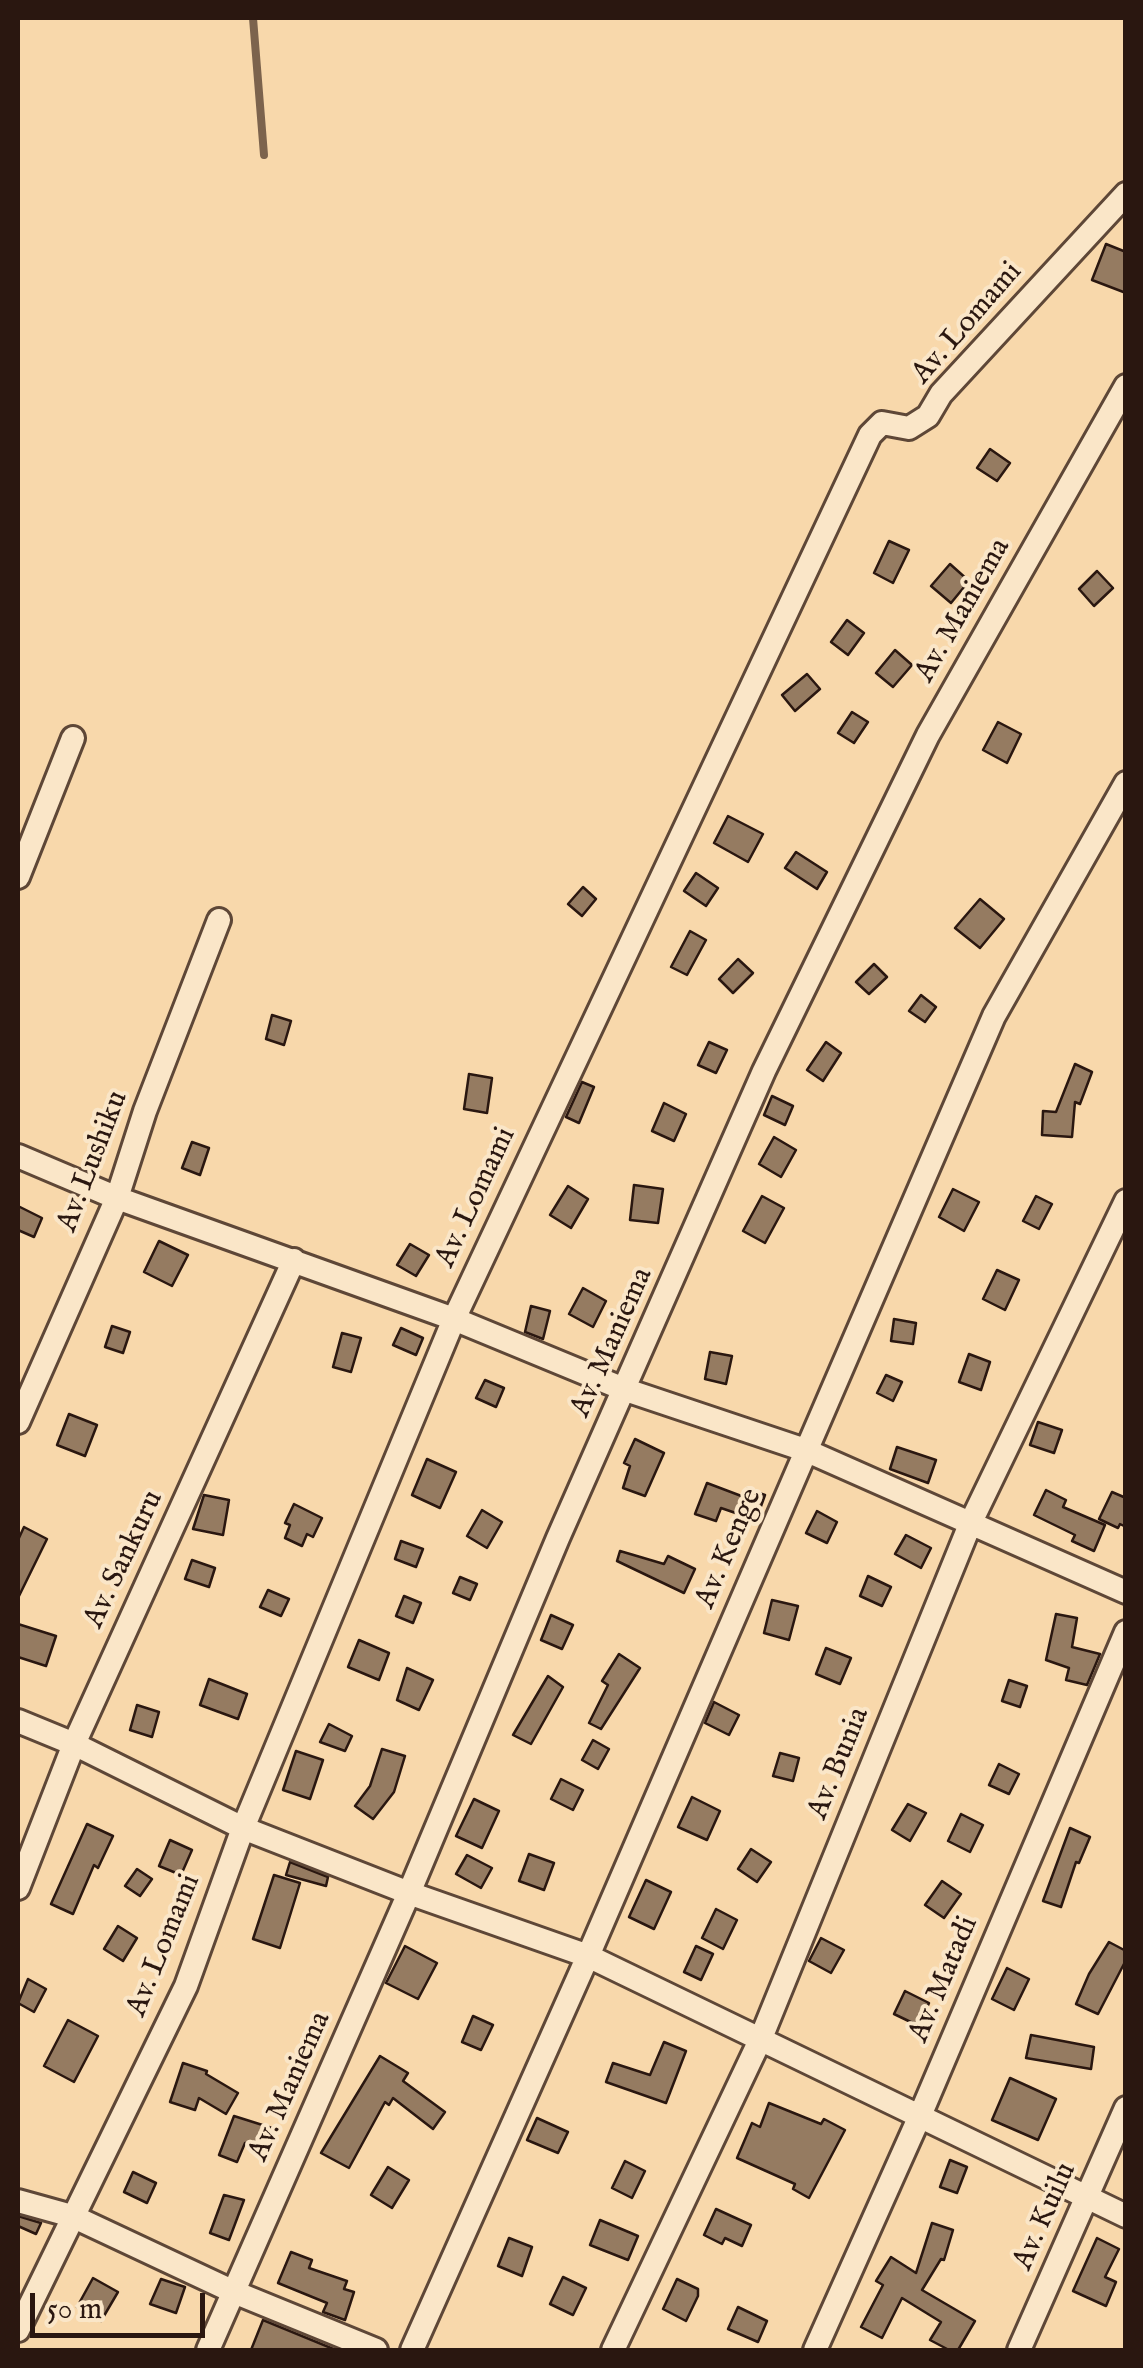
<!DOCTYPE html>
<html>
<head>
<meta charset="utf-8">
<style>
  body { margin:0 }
  #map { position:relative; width:1143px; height:2368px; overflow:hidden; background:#f8d8ab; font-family:"IM FELL English",serif }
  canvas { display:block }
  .frame { position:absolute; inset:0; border:20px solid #2a1710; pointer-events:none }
  .scale { position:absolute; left:30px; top:2293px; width:175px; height:45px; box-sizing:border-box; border:5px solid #2a1710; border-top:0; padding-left:12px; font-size:30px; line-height:35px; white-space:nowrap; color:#2a1710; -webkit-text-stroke:8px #fae6c8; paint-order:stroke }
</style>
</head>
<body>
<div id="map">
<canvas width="1143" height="2368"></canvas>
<div class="frame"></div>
<div class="scale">50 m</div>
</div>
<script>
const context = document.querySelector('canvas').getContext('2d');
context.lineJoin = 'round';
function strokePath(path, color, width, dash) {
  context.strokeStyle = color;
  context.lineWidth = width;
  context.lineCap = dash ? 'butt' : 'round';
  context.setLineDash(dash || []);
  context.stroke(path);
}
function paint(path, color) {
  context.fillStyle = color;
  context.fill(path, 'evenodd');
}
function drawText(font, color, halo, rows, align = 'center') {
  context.font = font + ' "IM FELL English",serif';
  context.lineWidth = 8;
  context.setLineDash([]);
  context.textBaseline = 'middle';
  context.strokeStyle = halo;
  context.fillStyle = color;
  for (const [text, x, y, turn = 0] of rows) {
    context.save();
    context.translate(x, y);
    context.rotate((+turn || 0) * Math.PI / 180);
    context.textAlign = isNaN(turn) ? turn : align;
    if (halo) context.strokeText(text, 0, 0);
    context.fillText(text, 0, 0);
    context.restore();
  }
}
strokePath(new Path2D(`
  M253,18l11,137`), '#7c634d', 8);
const building = new Path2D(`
  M1106,244l20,8v41l-34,-13z
  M990,449l20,14 -13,18 -20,-13z
  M889,541l20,9 -16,33 -19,-10z
  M950,564l19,17 -18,22 -20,-17z
  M1097,571l16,17 -19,18 -15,-17z
  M847,620l17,13 -16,22 -17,-13z
  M895,650l17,15 -19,22 -17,-14z
  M807,674l13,15 -25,22 -13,-16z
  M852,712l16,10 -14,21 -16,-10z
  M998,722l23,12 -14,29 -24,-13z
  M728,816l35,18 -15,28 -34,-19z
  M796,852l31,20 -10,17 -32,-21z
  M696,873l22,15 -12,18 -22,-15z
  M583,887l13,12 -14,17 -14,-12z
  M980,899l24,20 -24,29 -25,-20z
  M690,931l16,9 -19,35 -16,-8z
  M738,959l15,14 -20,20 -14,-14z
  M874,964l13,13 -18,17 -13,-12z
  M921,995l15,12 -11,15 -16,-11z
  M272,1015l19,6 -7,24 -18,-6z
  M709,1042l18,8 -11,23 -18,-8z
  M826,1042l15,11 -18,28 -16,-11z
  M1075,1064l17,8 -12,32 -5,-2 -3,35 -30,-2 1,-24 13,1z
  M469,1074l23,4 -5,35 -23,-4z
  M582,1082l12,5 -15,36 -13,-6z
  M772,1096l21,10 -8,19 -21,-10z
  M664,1103l22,11 -12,27 -22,-10z
  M774,1137l22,13 -15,27 -22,-13z
  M192,1142l17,6 -9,27 -18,-7z
  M634,1185l29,4 -5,34 -28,-3z
  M568,1186l20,13 -17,29 -21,-13z
  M953,1189l26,13 -15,29 -25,-14z
  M762,1196l22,12 -19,35 -22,-12z
  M1036,1196l16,8 -13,25 -16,-8z
  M18,1206l24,12 -8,19 -16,-7z
  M159,1241l29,14 -16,31 -28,-14z
  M410,1244l19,11 -13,21 -19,-11z
  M997,1270l22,10 -14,30 -22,-11z
  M583,1288l23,13 -13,26 -24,-13z
  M531,1306l19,5 -7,28 -18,-7z
  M894,1319l22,4 -3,21 -22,-3z
  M112,1326l18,6 -7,21 -18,-6z
  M401,1328l22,10 -7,17 -23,-10z
  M342,1333l19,5 -10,34 -18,-5z
  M710,1352l22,4 -6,28 -21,-5z
  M969,1354l21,8 -9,28 -22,-8z
  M886,1375l16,7 -9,19 -16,-8z
  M485,1380l19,8 -8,19 -20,-9z
  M69,1414l28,11 -12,31 -28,-11z
  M1038,1422l24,8 -8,23 -24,-8z
  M635,1439l29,14 -19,43 -22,-8 7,-22 -6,-3z
  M897,1447l39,13 -8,23 -38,-14z
  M427,1459l29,13 -16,36 -28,-13z
  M707,1483l37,14 3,-8 18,6 -9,25 -35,-12 -5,13 -21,-7z
  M1046,1490l20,10 -3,7 42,18 -11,26 -22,-10 3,-6 -41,-20z
  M1112,1492l14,6v29l-6,-3 -2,4 -19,-9z
  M204,1495l25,5 -6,35 -30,-6z
  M294,1504l28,14 -9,19 -6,-3 -5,12 -17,-8 5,-13 -5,-2z
  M482,1510l20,12 -15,26 -20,-12z
  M817,1511l20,11 -10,21 -21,-10z
  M24,1527l23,12 -29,59v-58z
  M906,1535l25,13 -10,20 -26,-14z
  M401,1541l22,8 -7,18 -21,-8z
  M620,1551l44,13 4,-8 27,13 -11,24 -67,-32z
  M192,1560l23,8 -6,19 -24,-8z
  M868,1576l23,11 -9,19 -22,-10z
  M460,1577l17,7 -7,16 -17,-7z
  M268,1590l21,9 -8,17 -21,-9z
  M404,1596l17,7 -8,20 -17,-7z
  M772,1600l26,6 -9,34 -25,-7z
  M1056,1614l21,4 -5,29 28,7 -13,31 -21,-5 3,-12 -23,-8z
  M551,1615l22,10 -11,24 -21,-9z
  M18,1624l38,12 -10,30 -28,-9z
  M359,1640l30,13 -10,27 -31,-13z
  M826,1648l25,10 -11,26 -24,-10z
  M619,1654l21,14 -39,61 -12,-6 19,-38 -6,-4z
  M407,1668l26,12 -14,30 -22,-10z
  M548,1676l15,11 -32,57 -18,-9z
  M209,1679l38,15 -9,25 -38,-14z
  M1009,1680l18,6 -7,21 -18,-6z
  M714,1702l25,13 -10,20 -24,-12z
  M137,1705l22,7 -7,25 -22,-7z
  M329,1724l23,12 -7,15 -25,-9z
  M593,1740l16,9 -11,20 -16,-9z
  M382,1749l23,7 -11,36 -21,27 -18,-13 15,-20z
  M296,1751l27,9 -13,39 -27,-9z
  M780,1753l19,5 -6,23 -20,-5z
  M999,1764l20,10 -10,20 -20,-9z
  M561,1779l22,11 -10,20 -22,-11z
  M692,1797l28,14 -13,29 -29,-13z
  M474,1799l25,12 -17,37 -26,-12z
  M908,1804l18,9 -16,28 -18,-11z
  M961,1814l22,11 -13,27 -22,-11z
  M87,1824l26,12 -15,32 -4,-3 -21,49 -22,-10z
  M1070,1828l20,9 -11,26 -3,-1 -15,45 -18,-6z
  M170,1840l22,10 -11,25 -22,-9z
  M751,1849l20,13 -14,20 -19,-13z
  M529,1854l25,9 -10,27 -25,-9z
  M467,1855l25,13 -11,20 -25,-14z
  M290,1862l38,15 -2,9 -40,-11z
  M137,1869l15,10 -12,17 -15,-10z
  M274,1875l26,8 -20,65 -27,-9z
  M646,1880l25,12 -17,37 -25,-12z
  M942,1881l19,13 -17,24 -19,-13z
  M716,1909l21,11 -14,29 -21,-11z
  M118,1926l19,12 -14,23 -19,-12z
  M821,1938l23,12 -13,23 -22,-12z
  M1109,1942l17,9v9l-28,54 -22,-10 13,-30z
  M405,1946l32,17 -19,36 -32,-16z
  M696,1946l17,8 -12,26 -17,-8z
  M1007,1968l22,11 -15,31 -22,-11z
  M28,1979l18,10 -12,23 -16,-9z
  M905,1991l24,12 -10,23 -25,-12z
  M473,2016l20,9 -12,25 -19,-8z
  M68,2020l30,16 -24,46 -30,-16z
  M1031,2035l63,12 -3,22 -65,-11z
  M664,2042l22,9 -20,52 -60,-21 7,-19 37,12z
  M380,2056l28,17 -5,8 42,31 -12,17 -40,-31 -4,7 -4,-3 -36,66 -28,-15z
  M183,2063l24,8 -1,3 32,19 -12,21 -27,-16 -4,12 -25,-8z
  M1010,2078l46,21 -18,41 -46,-20z
  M769,2103l52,21 3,-5 21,11 -36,68 -16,-9 2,-5 -58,-26 15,-35 8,4z
  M234,2116l38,12 -5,20 -22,-5 -8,19 -18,-7z
  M537,2118l31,14 -10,21 -31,-13z
  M950,2160l17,7 -10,26 -17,-6z
  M625,2161l20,10 -13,27 -20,-10z
  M388,2167l21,13 -17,28 -21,-13z
  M133,2172l23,11 -9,20 -23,-11z
  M224,2195l20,5 -15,40 -19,-7z
  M716,2209l35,16 -9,21 -17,-8 -3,6 -18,-9z
  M18,2216l23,7 -5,11 -18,-8z
  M600,2220l38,16 -10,24 -38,-15z
  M932,2223l21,7 -9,30 -3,-1 -19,31 53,31 -17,29h-9l-19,-10 11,-18 -39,-24 -20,40 -21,-11 22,-42 -7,-4 15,-24 25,16z
  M509,2238l23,9 -10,29 -24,-10z
  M1097,2238l22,11 -14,28 11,5 -10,24 -33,-15z
  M291,2252l21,8 -3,8 38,13 -3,8 10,3 -9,28 -22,-8 4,-9 -49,-20z
  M563,2277l23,11 -13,27 -23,-11z
  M93,2278l25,14 -17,29 -24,-14z
  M161,2279l24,8 -9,26 -26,-9z
  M677,2279l21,10v7l-12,25 -23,-12z
  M738,2307l29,14 -9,21 -30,-13z
  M263,2320l73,30h-85z`);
paint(building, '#957b61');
strokePath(building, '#2a1710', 2.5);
const minor = new Path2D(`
  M18,877l55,-139
  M18,1156l99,42 337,121 172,71 179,60 321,142
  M18,1422l99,-224 28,-87 74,-191
  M18,1721l56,23 169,84 166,65 179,63 538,260
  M18,1888l56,-144 220,-484
  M18,2201l54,15 162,76 142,58
  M18,2330l168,-344 57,-158 211,-509 416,-884 12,-12 27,5 19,-12 13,-22 185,-200
  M208,2350l201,-457 149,-355 206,-467 164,-336 198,-349
  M412,2350l176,-394 406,-940 132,-233
  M613,2350l148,-312 210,-516 155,-321
  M815,2350l104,-232 207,-486
  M1019,2350l107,-242`);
strokePath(minor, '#5e4737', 28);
strokePath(minor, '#fae6c8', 22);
drawText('30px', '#2a1710', '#fae6c8', [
  ["Av. Lomami",968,324,-49],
  ["Av. Maniema",964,611,-60],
  ["Av. Lushiku",94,1162,-69],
  ["Av. Lomami",477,1198,-65],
  ["Av. Maniema",613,1343,-66],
  ["Av. Kenge",730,1549,-67],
  ["Av. Sankuru",125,1560,-65],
  ["Av. Bunia",840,1764,-68],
  ["Av. Lomami",165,1946,-68],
  ["Av. Matadi",945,1980,-67],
  ["Av. Maniema",291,2087,-66],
  ["Av. Kuilu",1046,2217,-66]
]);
</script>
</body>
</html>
